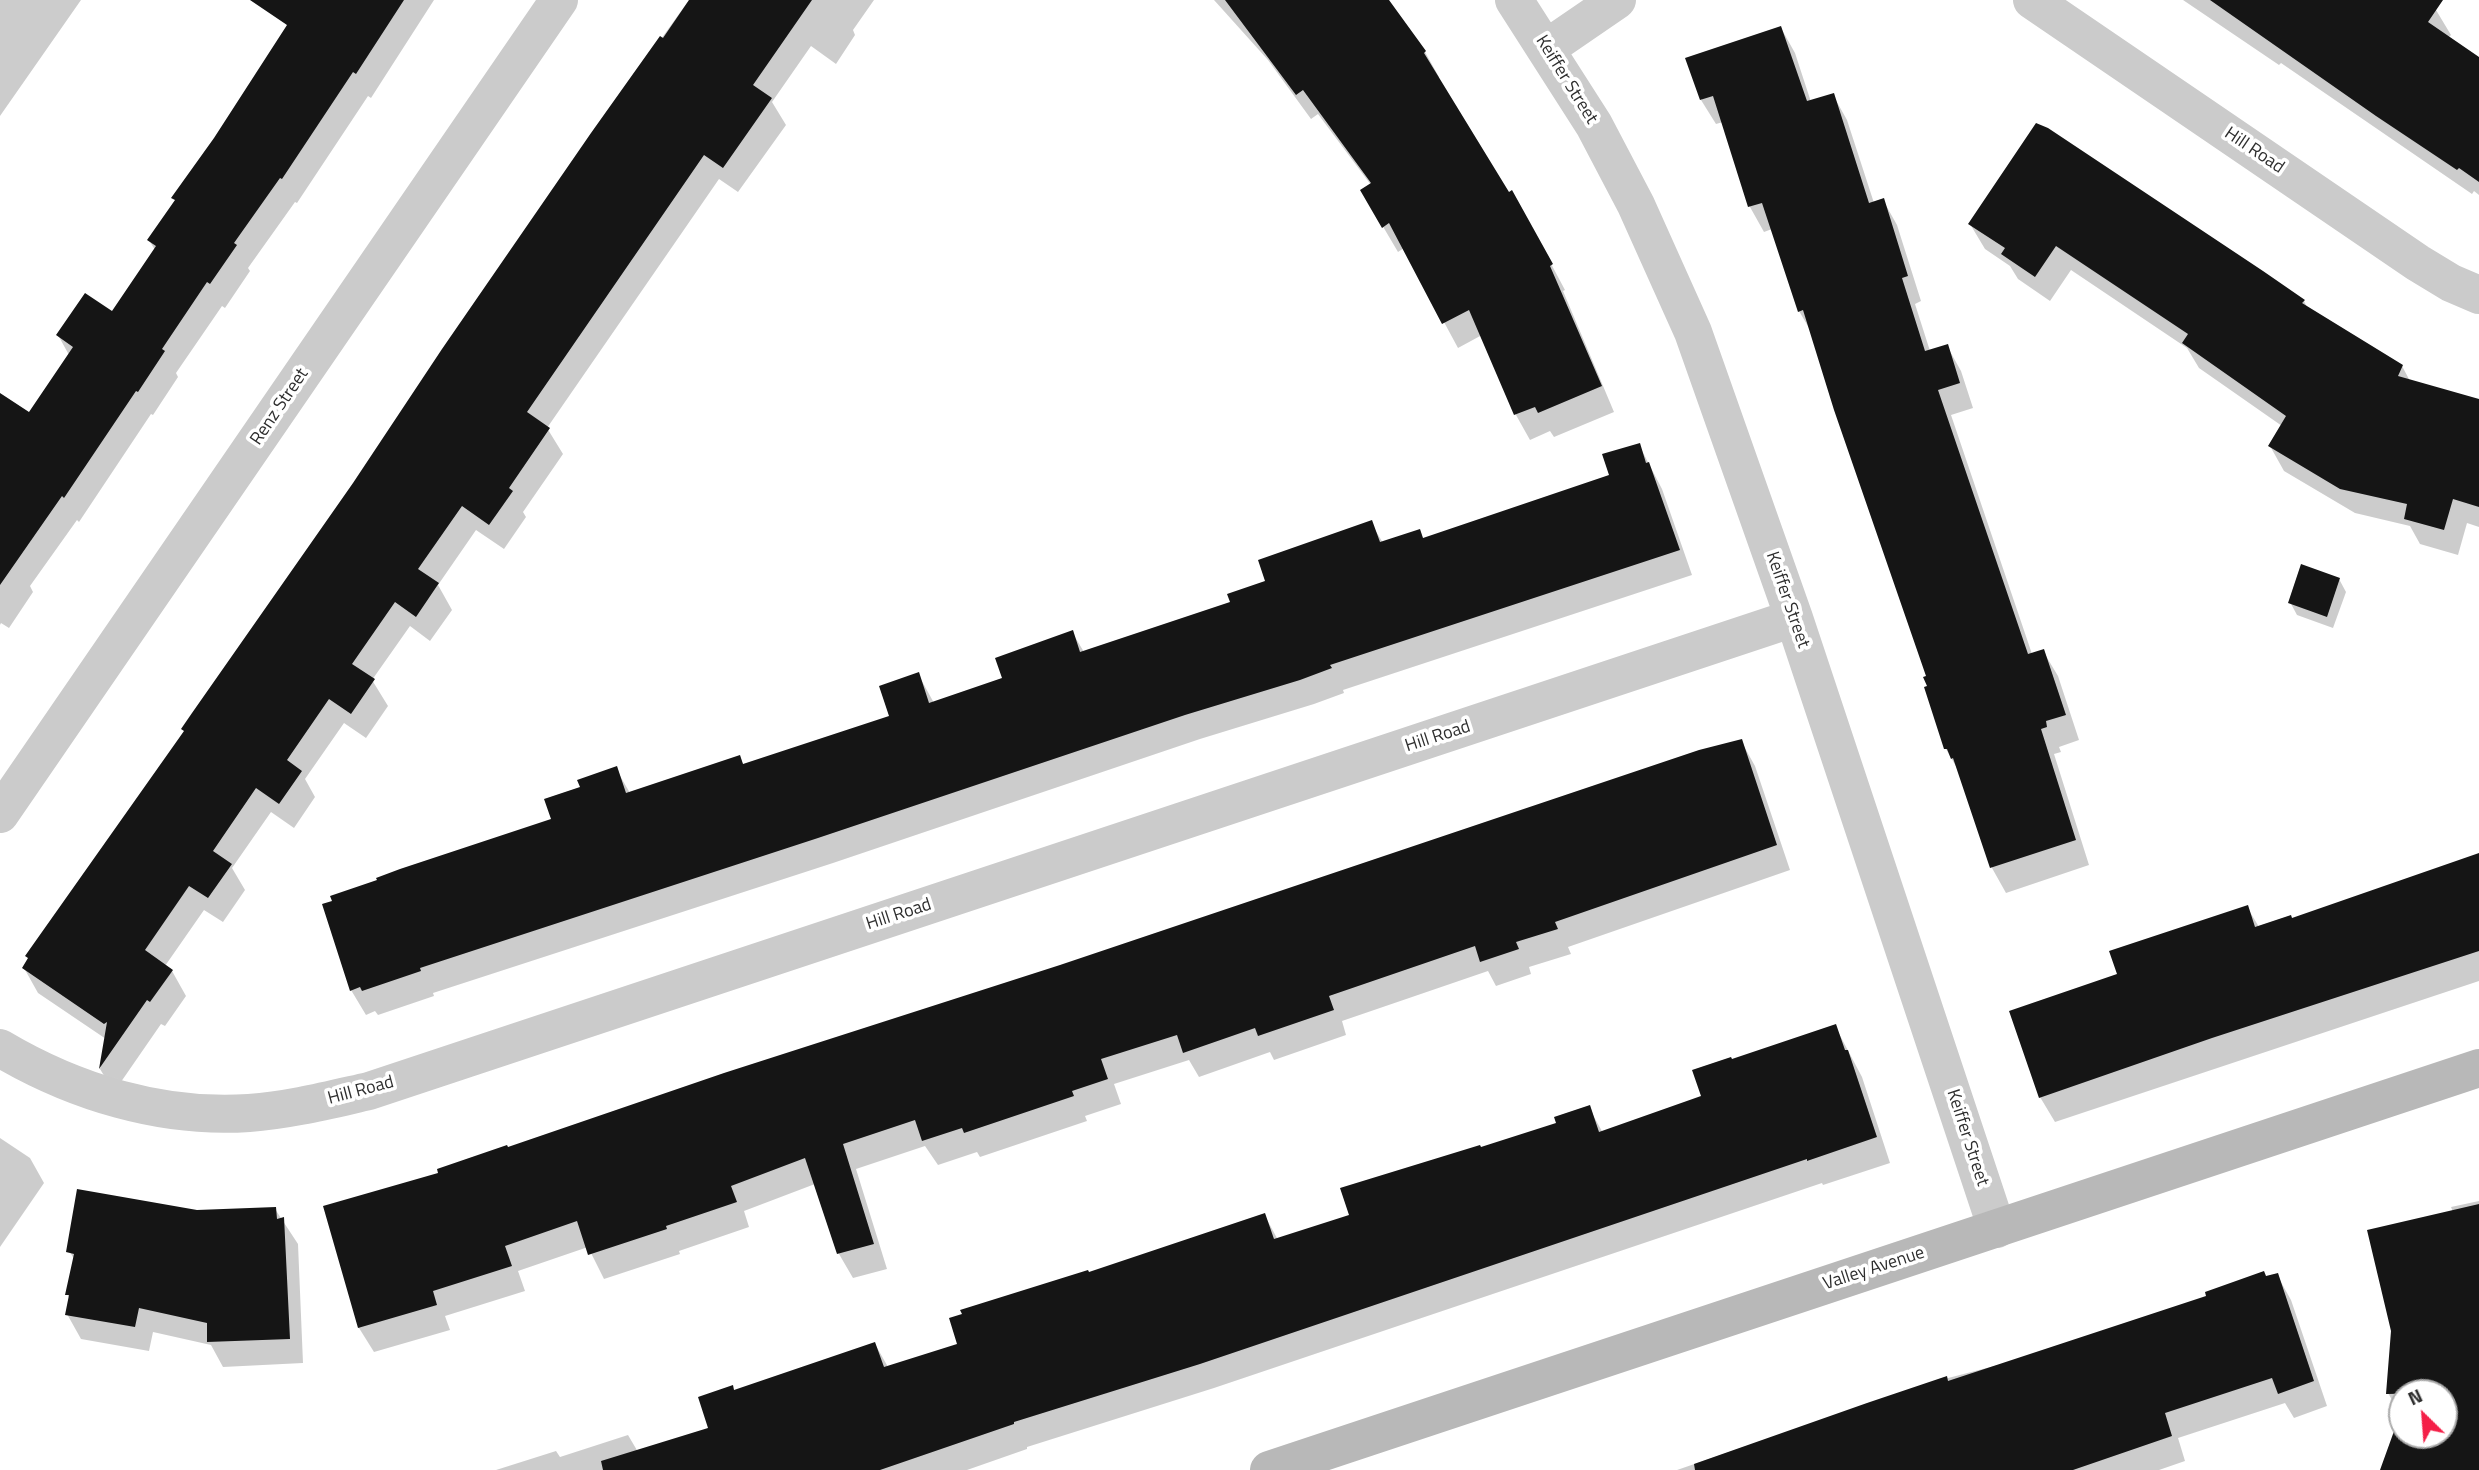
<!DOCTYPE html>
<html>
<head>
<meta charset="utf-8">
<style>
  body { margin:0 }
  #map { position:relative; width:2479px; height:1470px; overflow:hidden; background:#fff; font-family:"Titillium Web",sans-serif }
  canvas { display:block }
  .north { position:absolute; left:2388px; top:1379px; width:70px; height:70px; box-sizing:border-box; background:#fff; border:2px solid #ababab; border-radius:50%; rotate:335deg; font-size:19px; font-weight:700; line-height:28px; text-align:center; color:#2e2e2e }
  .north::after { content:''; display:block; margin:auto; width:24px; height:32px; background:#f42048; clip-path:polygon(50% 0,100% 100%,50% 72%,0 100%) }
</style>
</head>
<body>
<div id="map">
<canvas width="2479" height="1470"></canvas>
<div class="north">N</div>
</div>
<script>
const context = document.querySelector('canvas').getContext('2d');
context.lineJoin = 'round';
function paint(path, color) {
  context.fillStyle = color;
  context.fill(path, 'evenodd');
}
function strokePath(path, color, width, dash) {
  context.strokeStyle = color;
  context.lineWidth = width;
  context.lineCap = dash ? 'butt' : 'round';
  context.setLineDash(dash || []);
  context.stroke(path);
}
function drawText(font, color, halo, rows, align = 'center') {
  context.font = font + ' "Titillium Web",sans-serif';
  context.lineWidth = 7;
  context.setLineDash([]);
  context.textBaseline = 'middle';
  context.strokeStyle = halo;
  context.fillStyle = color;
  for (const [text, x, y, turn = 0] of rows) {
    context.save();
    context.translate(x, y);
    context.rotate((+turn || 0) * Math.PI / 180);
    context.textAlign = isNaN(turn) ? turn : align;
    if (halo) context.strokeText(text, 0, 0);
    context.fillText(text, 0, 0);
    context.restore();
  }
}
paint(new Path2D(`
  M0,0h81l-81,116z
  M308,0h126l-63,98 -3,-2 -71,107 -2,-1 -47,66 2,3 -25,37 -3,-2 -46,67 2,4 -25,38 -2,-1 -72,108 -2,-2 -47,66 3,6 -24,36 -8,-5 -1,2v-204l29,-7 40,-59 -11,-20 54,-21 43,-64 -6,-10z
  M689,0h185l-21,30 2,5 -19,29 -25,-18 -39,56 14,23 -48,67 -19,-13 -172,249 16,26 -40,58 3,5 -22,32 -28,-19 -38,55 14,25 -22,31 -20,-15 -38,54 16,26 -22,32 -22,-15 -39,56 10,18 -21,31 -23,-16 -39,56 13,22 -22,32 -19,-12 -39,56 7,5 14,25 -21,30 -4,-2 -47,68 -14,-23 6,-30 -68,-46 -14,-25 5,-8 -2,-4 158,-223 408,-599z
  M1214,0h172l39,52 14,25 -2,1 71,116 18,23 39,73 -2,1 51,121 -60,25 -4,-6 -20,9 -14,-25 -34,-80 -24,13 -54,-100 -6,4 -36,-61 9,-6 -53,-71 -7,5 -43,-59z
  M2183,0h239l14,10 15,25 -3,3 31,21v136l-5,-4 -2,3 -191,-131 -2,2z
  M1781,28l14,25 16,49 22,-7 14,25 27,83 9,-3 14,25 24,76 -6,3 15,47 17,-5 14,25 12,37 -22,7 81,239 11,-3 15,25 21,64 -20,7 2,5 -7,2 35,111 -83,28 -14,-25 -31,-93 -15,-26 -17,-62 -1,-10 -116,-344 -13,-22 -27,-82 -8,3 -14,-25 -27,-85 -7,2 -15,-24z
  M1970,224l334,77 4,8 94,57 8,15 69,20v126l-12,-4 -9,32 -38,-11 -10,-18 -55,-13 -71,-42 -14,-25 12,-20 -83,-58 -12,-20 -116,-78 -21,31 -32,-22 -8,-13 -25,-17z
  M1639,445l23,44 30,86 -349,115 1,3 -30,11 -114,35 -367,124 -400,130 1,3 -56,19 -3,-4 -9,4 -15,-25 202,-170 29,-31 34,-20 14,24 109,-36 5,9 147,-49 27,-43 16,29 71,-23 67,-48 12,20 148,-49 139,-80 12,20 41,-3 187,-64z
  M2339,579l7,13 -13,36 -36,-13 -7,-13z
  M1741,741l14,25 35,104 -222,77 3,7 -42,13 2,7 -35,12 -8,-15 -146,50 4,14 -72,25 -4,-8 -71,25 -10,-17 -75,24 7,20 -36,12 2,5 -107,36 -3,-5 -39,13 -13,-19 -69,23 31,100 -34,9 -14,-24 -24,-70 -71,27 5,16 -70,24 1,3 -76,25 -16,-32 -70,24 7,20 -80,25 5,14 -76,22 -15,-24 -34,-121 115,-33 67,-25z
  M2479,856v125l-424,141 -15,-25 79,-122 128,-68 12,20 32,-7z
  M1835,1026l27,51 28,86 -67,22 -1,-2 -608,205 -187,59v2l-60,21h-471l60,-19 4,6 68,-22 10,17 72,-23 25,-37 140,-48 13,23 71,-22 129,-71 177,-58 13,24 73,-24 130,-67 77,-25 31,-16 14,25 100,-36 28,-36z
  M0,1138l30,20 14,25 -44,64z
  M2479,1201v269h-97l19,-54 -13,-23 4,-62 61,-119 -2,-5zM2402,1393h42v42h-42z
  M275,1209l23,35 5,119 -80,4 -12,-22 -58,-13 -4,19 -68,-12 -14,-25 3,-15 -3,-5 7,-35 -4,-7 127,-40z
  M2277,1275l14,25 36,106 -33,12 -9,-15 -107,35 7,23 -26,9h-482l252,-87 73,-19z`), '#0003');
paint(new Path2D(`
  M250,0h154l-48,74 -3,-2 -71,107 -2,-1 -46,65 3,2 -27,39 -3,-2 -45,67 3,2 -27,41 -2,-1 -72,107 -2,-2 -62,89v-192l29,19 44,-65 -17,-12 29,-42 27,18 44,-65 -9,-6 28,-40 -4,-2 43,-60 73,-113z
  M689,0h123l-59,85 19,13 -49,70 -19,-13 -177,257 23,16 -41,60 4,3 -24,34 -27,-19 -44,63 21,14 -23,34 -21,-15 -43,62 23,15 -24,35 -22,-15 -42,61 15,11 -23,33 -23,-16 -43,63 19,13 -24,34 -19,-12 -44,64 28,20 -23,32 -3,-2 -48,69 8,-47 -3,2 -82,-56 6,-10 -3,-2 159,-225 -3,-2 11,-16 161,-230 89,-134 149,-216 69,-97 3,2z
  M1225,0h164l37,51 -2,2 85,139 3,-2 41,74 -3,2 52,120 -64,27 -3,-6 -21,8 -45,-105 -27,14 -53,-101 -7,5 -22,-38 11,-7 -68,-93 -7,5z
  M2210,0h233l-15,22 51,35v125l-20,-14 -2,2 -81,-54z
  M1781,26l26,75 27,-8 35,110 15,-5 24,78 -6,2 23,73 23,-7 12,39 -22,7 90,264 16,-5 22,66 -20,6 1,6 -6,2 35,111 -86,28 -37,-110 -2,1 -4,-10h-3l-20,-62 3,-1 -4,-9 3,-1 -92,-266 -31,-100 -5,2 -36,-109 -14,4 -35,-111 -13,4 -15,-42z
  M2036,123l12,5 215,143 42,29 -3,3 101,62 -5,11 81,23v108l-26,-8 -9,31 -40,-11 3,-15 -67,-15 -72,-43 18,-30 -104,-73 6,-9 -132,-88 -21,31 -34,-23 4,-6 -37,-24z
  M1640,443l6,20 3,-1 31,88 -350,115 2,3 -32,12 -115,35 -367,123 -398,130 1,3 -59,20 -2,-4 -10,4 -28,-87 10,-3 -2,-5 47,-16 -1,-2 24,-9 151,-50 -7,-20 36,-12 -3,-7 40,-14 9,27 114,-38 3,9 146,-48 -10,-30 40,-14 10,31 73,-25 -7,-20 78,-28 7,22 150,-50 -3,-8 38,-13 -7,-21 114,-40 8,22 40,-13 3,9 186,-63 -7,-21z
  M2301,564l39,14 -13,39 -39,-14z
  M1742,739l35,106 -222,77 3,7 -42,13 3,7 -39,13 -5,-16 -146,50 5,14 -76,26 -3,-8 -72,25 -6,-18 -76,24 7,20 -36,12 2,5 -110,37 -2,-5 -40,13 -7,-21 -72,24 31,100 -37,10 -32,-96 -74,28 6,16 -71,24 1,3 -79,26 -11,-34 -72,25 7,20 -79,25 4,14 -79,23 -35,-122 115,-33 -1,-4 70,-24 1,2 216,-74 336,-108 639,-215z
  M2479,853v98l-267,87 -173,60 -30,-87 108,-37 -8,-23 139,-46 7,22 36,-12 1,3z
  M1836,1024l9,26h3l29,87 -70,24v-2l-607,205 -186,58v2l-134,46h-277l-2,-9 107,-33 -10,-31 35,-12 1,5 141,-48 9,25 73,-23 -8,-26 13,-4 -2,-4 128,-40 1,2 176,-59 9,26 75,-24 -9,-27 140,-43 1,2 75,-24 -2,-6 36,-12 9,27 102,-36 -9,-26 39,-13 1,2z
  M77,1189l120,21 79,-3 1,12 7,-2 6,122 -83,3v-19l-68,-15 -4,19 -70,-12 4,-20h-4l9,-41 -8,-2z
  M2479,1204v266h-99l22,-61v26h42v-42l-58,1 5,-63 -24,-101z
  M2264,1271l2,5 12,-3 36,108 -36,13 -6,-16 -107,35 7,23 -99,34h-378l-1,-6 173,-61 80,-27 1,5 258,-85 -1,-4z`), '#151515');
strokePath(new Path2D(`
  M1514,0l80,125 42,80 57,127 101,286 203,611
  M2032,0l386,263 33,20 28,12
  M1547,48l70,-48
  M0,814l559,-814
  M0,1048c74,44 162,71 249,65 41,-3 80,-13 120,-22l1425,-473`), '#cbcbcb', 38);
strokePath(new Path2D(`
  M1269,1470l1210,-402`), '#b8b8b8', 38);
drawText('18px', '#2e2e2e', '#fff', [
  ["Keiffer Street",1566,80,58],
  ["Hill Road",2254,151,34],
  ["Renz Street",280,407,-56],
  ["Keiffer Street",1787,600,71],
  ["Hill Road",1438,737,-18],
  ["Hill Road",899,915,-18],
  ["Hill Road",361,1091,-15],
  ["Keiffer Street",1967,1138,72],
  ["Valley Avenue",1874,1269,-18]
]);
</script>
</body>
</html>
